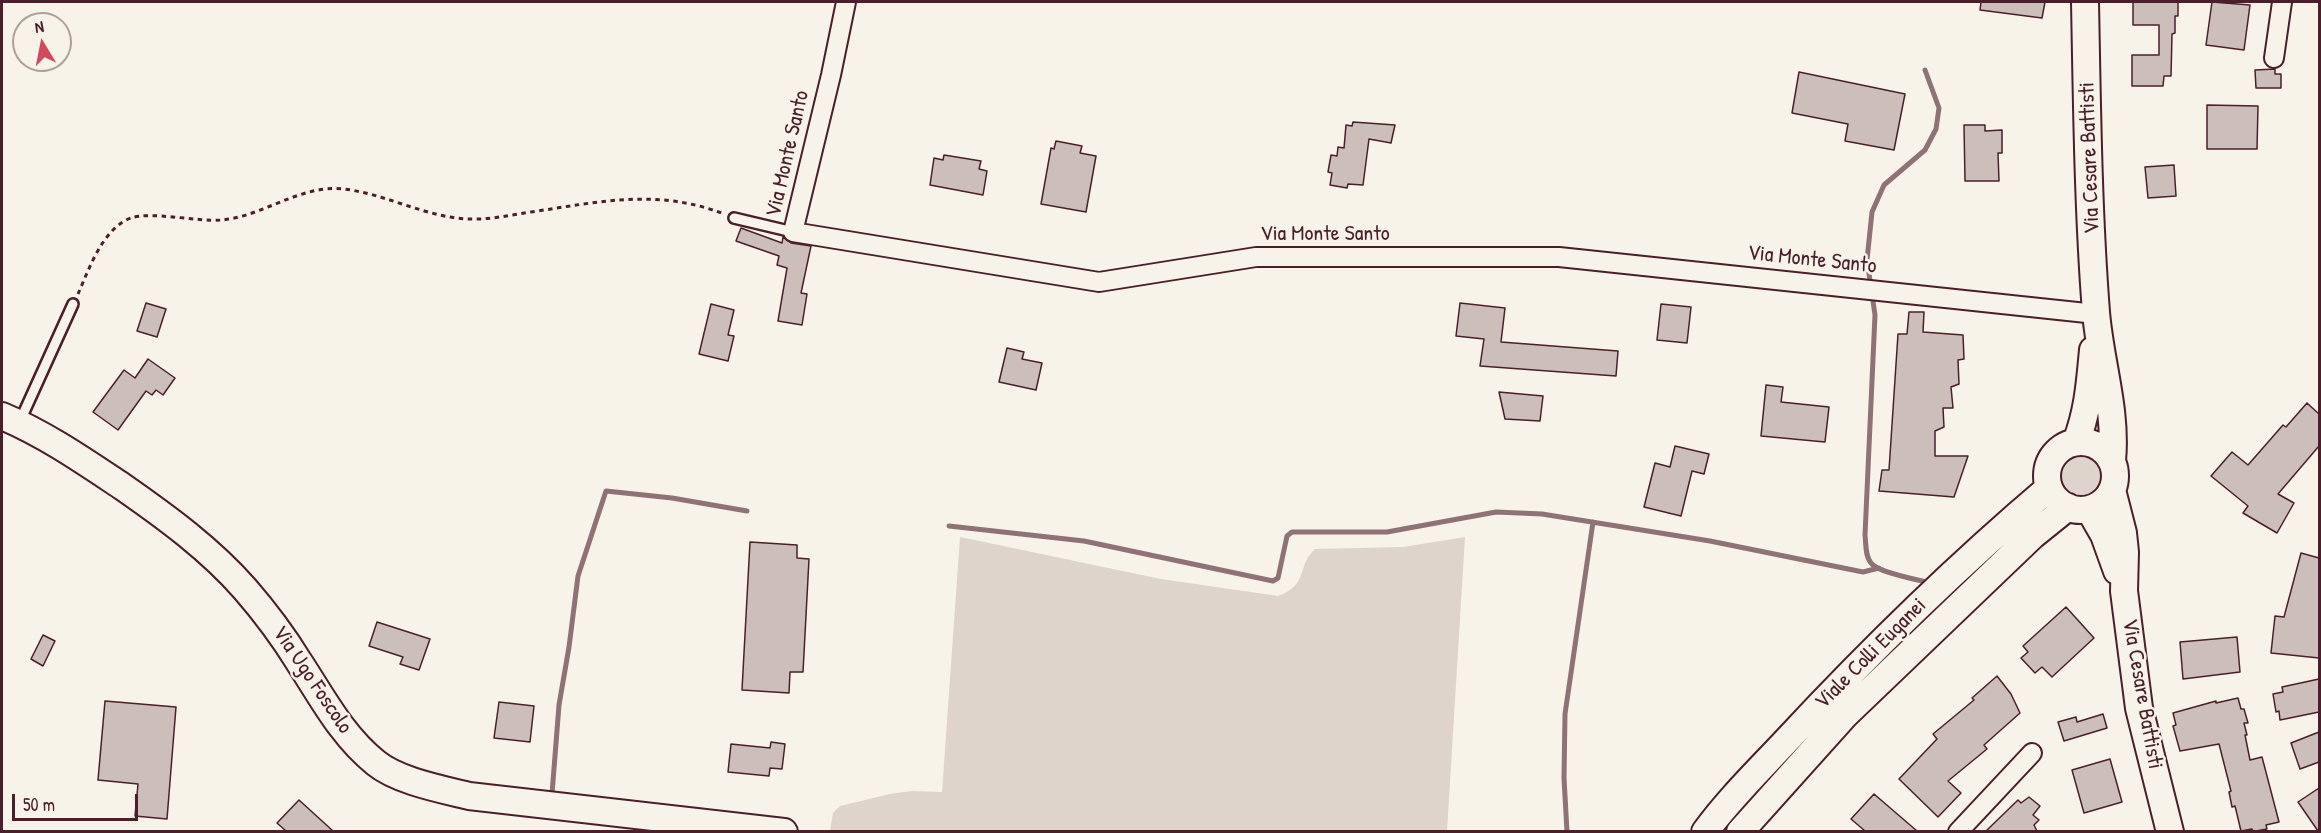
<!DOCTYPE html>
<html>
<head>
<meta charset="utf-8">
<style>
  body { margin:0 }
  #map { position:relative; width:2321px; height:833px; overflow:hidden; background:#f7f3e8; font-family:"Patrick Hand",sans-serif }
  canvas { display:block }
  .frame { position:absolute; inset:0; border:3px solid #4a1f2b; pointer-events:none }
  .north { position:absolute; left:12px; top:12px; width:60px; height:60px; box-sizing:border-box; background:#f7f3e8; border:2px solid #b29e9c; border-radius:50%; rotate:350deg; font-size:16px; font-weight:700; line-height:24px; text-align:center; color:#4a1f2b }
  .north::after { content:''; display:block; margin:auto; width:21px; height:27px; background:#d1495b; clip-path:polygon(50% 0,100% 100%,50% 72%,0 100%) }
  .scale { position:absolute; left:12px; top:794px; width:126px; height:27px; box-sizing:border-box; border:3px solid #4a1f2b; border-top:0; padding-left:8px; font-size:18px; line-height:21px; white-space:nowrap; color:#4a1f2b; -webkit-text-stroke:4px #f7f3e8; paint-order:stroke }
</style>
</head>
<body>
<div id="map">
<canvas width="2321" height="833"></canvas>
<div class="frame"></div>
<div class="north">N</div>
<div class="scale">50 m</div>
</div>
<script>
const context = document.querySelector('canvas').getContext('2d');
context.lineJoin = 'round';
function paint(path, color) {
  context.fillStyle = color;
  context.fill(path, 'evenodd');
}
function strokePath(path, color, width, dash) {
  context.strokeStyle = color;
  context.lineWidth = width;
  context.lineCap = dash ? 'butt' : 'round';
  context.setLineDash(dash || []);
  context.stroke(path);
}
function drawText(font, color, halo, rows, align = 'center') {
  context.font = font + ' "Patrick Hand",sans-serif';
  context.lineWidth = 5;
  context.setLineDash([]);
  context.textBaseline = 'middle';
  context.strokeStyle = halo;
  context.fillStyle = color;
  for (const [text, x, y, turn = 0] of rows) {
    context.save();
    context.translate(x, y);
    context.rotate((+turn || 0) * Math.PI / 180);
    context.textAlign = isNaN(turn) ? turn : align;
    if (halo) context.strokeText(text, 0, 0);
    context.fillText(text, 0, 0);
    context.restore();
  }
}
paint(new Path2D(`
  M2055 477a25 25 0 1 1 50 0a25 25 0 1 1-50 0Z
  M960,537l201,42 117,17c32,-12 18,-30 37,-47l88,-2 62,-10 -18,294h-617l3,-18 7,-7 50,-12 22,-3 30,1z`), '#ded4cc');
strokePath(new Path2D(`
  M1925,70l14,38 -3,21 -11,21 -41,35 -12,27 -5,48 8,55 -10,220c1,8 0,21 6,28 6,9 43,16 55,19
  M949,526l135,15 189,40 5,-3 9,-42 5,-4h95l109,-20 46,2 168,27 153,31 16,-4
  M552,794l7,-89 10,-58 9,-71 28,-85 66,7 75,13
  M1567,832l-3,-54 1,-64 28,-192`), '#8e7275', 5);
const building = new Path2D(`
  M1981,2h64l-3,16 -62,-8z
  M2133,2h45v14h-3v17l-3,1 -1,42h-7l-1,10h-31v-31h27v-30h-26z
  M2212,2l38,3 -6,45 -38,-5z
  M2275,69v5h6v14h-25l-1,-18z
  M1799,72l106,22 -11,56 -49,-9 3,-17 -56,-11z
  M2207,105l51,1 -1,43h-50z
  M1353,122l42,3 -4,18 -22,-4 -6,46 -15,-1 -1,4 -17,-3 2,-12 -4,-1 3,-17 6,1 1,-9 6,1 2,-23 6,1z
  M1964,125h21v6l17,-1v23h-4l1,28h-34z
  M1056,141l26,5 -2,7 16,3 -10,56 -45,-8 10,-56 3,1z
  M944,155l37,6 -2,8 8,2 -4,24 -53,-10 4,-27 9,2z
  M2174,165l2,31 -28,2 -3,-31z
  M741,228l41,15 1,-6 8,6 20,3 -10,47 6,1 -5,31 -24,-4 9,-53 -10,-3 2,-9 -43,-15z
  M146,303l20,6 -9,28 -20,-6z
  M1460,303l45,5 -4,34 117,9 -2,25 -136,-10 4,-27 -28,-3z
  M711,304l23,6 -6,25 6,1 -6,25 -29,-7z
  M1661,304l30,3 -4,36 -30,-3z
  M1909,312h15l-1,20 40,3 1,24 -6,1 1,24 -8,3 2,21h-10l1,19 -9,4v25h33l-14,41 -75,-6 3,-21h7l9,-136h9z
  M1007,348l17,4 -2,7 20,4 -6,27 -37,-8z
  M148,359l27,19 -12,17 -7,-5 -4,5 -6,-4 -28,39 -25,-18 31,-42 11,8z
  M1766,385l17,2 -2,15 48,5 -4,35 -64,-6z
  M1499,392l44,4 -3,25 -35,-2z
  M2307,403l12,11v32l-41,48 16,9 -17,30 -34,-20 5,-7 -37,-30 21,-24 16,13 35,-40 3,2z
  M1675,446l34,8 -5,20 -12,-3 -11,45 -37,-9 11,-44 15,4z
  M750,542l47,3v13l12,1 -6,113h-13l-1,21 -47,-3z
  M2301,553l18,5v100l-48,-5 4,-37 9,1z
  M2066,607l28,31 -42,39 -10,-10 -7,6 -14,-15 7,-6 -5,-6z
  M377,622l53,17 -11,31 -19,-6 3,-7 -34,-11z
  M43,635l12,6 -12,25 -12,-7z
  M2237,637l3,35 -57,7 -3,-37z
  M1997,676l14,18 9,19 -36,32 3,4 -39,32 13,12 -23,24 -39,-38 38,-40 -4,-5 41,-34 -2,-2z
  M2319,679v33l-39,8 -1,-9 -3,1 -3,-18 10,-2 -1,-5z
  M2238,698l3,11h3l4,14h-4l3,12h-2l5,25 12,-3 17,65 -13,3 1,4 -11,2h-3l-1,-2 -11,2 -6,-25 -3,1 -3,-15 2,-1 -12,-47 -39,7 -7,-25 3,-1 -3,-12 43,-12v2z
  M105,701l71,6 -9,112 -32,-3 3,-32 -40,-4z
  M499,702l35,4 -4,36 -36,-4z
  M2103,714l4,14 -43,13 -6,-19 18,-5 1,5z
  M2319,732v30l-19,7 -9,-26z
  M771,742l14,2 -3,25 -12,-1 -1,8 -41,-4 3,-28 39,4z
  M2110,759l12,43 -38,11 -12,-43z
  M2319,788v43h-1l-20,-29z
  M1874,794l43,37h-52l-14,-12z
  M2029,797l11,9 -7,9 6,5 -5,5 3,6h-51l32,-31 3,3z
  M299,800l34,31h-47l-9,-8z`);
paint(building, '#ccbfb9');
strokePath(building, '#4a1f2b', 1.5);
const lane = new Path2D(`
  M734,218l59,14
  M20,421l53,-117`);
const street = new Path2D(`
  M846,2l-15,73 -38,157 306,50 157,-25h303l537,57
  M2274,58l8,-56
  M1958,832l74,-79`);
const secondary = new Path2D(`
  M2085,2c2,103 3,207 11,310 4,50 21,98 16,149
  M2,416c43,18 82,45 121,71 43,30 87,62 122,102 20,23 38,47 54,73 23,35 43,74 77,101 22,18 65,26 93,33l315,36
  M2076,442c12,-30 14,-60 17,-92
  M2047 476a34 34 0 1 1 68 0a34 34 0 1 1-68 0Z
  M2112,490l11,43 2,19 -1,39 15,117 31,124
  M2089,509l15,26 13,36
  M1705,832c24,-33 54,-62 82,-92 82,-88 170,-174 262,-252
  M1740,832l105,-117 187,-179 36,-29`);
strokePath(lane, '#4a1f2b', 14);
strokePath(street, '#4a1f2b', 22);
strokePath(secondary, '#4a1f2b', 30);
strokePath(new Path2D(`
  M78,294c11,-25 25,-66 53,-76 19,-7 67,4 91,2 42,-4 79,-36 122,-31 42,5 81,28 124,30 21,1 42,-4 63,-7 68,-10 126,-24 193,2`), '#4a1f2b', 3, [4.5, 4.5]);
strokePath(lane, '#f7f3e8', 9);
strokePath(street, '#f7f3e8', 18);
strokePath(secondary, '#f7f3e8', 26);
drawText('22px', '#4a1f2b', '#f7f3e8', [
  ["Via Monte Santo",788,154,-77],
  ["Via Cesare Battisti",2090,158,-92],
  ["Via Monte Santo",1325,234],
  ["Via Monte Santo",1812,260,6],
  ["Viale Colli Euganei",1871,654,-45],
  ["Via Ugo Foscolo",312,680,56],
  ["Via Cesare Battisti",2142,694,80]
]);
</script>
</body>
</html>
